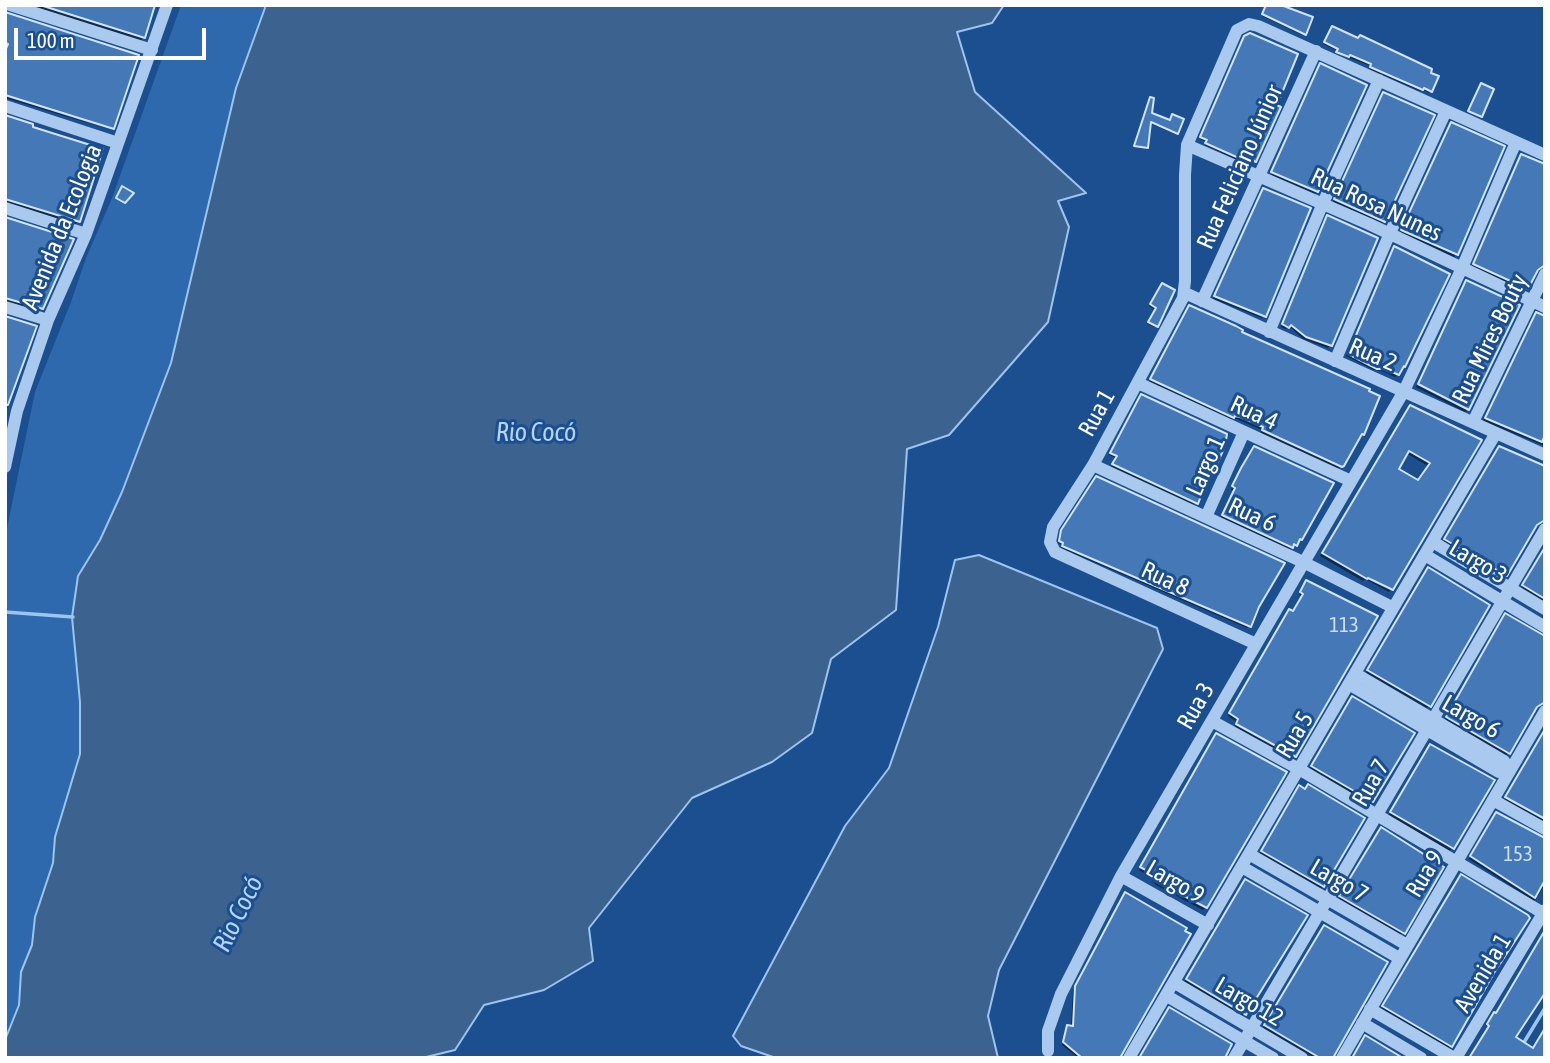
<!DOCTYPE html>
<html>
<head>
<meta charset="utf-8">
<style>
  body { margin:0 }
  #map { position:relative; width:1550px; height:1063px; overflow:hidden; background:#1b4f8f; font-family:"Asap Condensed",sans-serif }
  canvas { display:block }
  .frame { position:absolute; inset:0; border:7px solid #fff; pointer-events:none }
  .scale { position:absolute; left:14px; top:28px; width:192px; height:32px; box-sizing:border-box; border:4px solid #fff; border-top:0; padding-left:9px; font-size:21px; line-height:24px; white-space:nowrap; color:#fff; -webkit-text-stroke:5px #1b4f8f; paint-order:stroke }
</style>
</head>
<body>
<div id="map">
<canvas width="1550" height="1063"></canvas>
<div class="frame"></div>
<div class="scale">100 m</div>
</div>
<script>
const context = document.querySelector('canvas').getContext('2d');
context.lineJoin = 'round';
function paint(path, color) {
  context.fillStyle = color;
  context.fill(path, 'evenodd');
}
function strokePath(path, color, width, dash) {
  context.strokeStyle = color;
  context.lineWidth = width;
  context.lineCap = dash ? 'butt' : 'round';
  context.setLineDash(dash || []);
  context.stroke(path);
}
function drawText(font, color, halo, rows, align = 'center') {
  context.font = font + ' "Asap Condensed",sans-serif';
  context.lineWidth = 6;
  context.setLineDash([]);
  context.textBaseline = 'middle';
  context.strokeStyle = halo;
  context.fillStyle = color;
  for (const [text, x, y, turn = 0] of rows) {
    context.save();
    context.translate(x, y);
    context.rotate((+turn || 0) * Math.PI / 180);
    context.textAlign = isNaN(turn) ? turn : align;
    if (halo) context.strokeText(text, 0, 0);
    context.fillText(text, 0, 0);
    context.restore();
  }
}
paint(new Path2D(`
  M181,5h85l-30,83 -65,275 -49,129 -22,48 -22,36 2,178 -25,83 -2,26 -18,54 -3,28 -11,27 -2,33 -14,35v-502l30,-146 36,-90 15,-44 26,-60z`), '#2e69ad');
const water = new Path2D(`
  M266,5h738l-12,18 -35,9 18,60 111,101 -28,8 11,26 -21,95 -99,113 -42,14 -11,161 -65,49 -19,74 -40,29 -80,36 -103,130 4,33 -49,29 -60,15 -29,45 -33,8h-417v-18l14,-35 2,-33 11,-27 3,-28 18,-54 2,-26 25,-83v-52l-8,-85 6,-41 22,-36 22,-48 49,-129 65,-275z
  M979,555l178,73 6,21 -164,321 -11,46 10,42h-222l-35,-12 -8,-10 112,-210 44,-58 49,-141 17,-67z`);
paint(water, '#3c6290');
strokePath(water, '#9cc4f0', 2);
paint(new Path2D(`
  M28,5h126l-11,33 -3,3z
  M1267,5l37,29 -2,1 -40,-19z
  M1332,28l26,12 73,51 -2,2 -7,-4 -2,2 -51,-22 2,-3 -35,-13 2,-2 -15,-7z
  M1243,40l32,66 4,2 -27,55 -12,-6 -3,3 -32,-15 1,-3 -6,-3z
  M1321,66l-4,125 -2,3 -44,-19z
  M5,96l106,34 -106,-32z
  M1381,96l3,125 -2,2 -49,-21z
  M1150,99v15l19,7 2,-4 5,15 -1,2 -26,-11 -3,24h-12z
  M5,120l74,101 -4,3 -70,-22z
  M1451,124l5,130 -2,3 -54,-25z
  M1521,156l24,9v103h-7l-14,23 -52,-25z
  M1262,192l2,124 -2,2 -49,-19z
  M5,219l37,89 -3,3 -34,-10z
  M1326,220l4,125 -2,3 -25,-9 -14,-13 -3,3 -5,-2z
  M1395,248l52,24 -43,94 -9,11 -13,-6 -8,-1 -28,-14z
  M1467,282l1,127 -3,3 -49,-25z
  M1161,287l-5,39 -2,1 -7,-3 8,-14 -6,-4z
  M1187,309l191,88 -16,37 -14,24 -10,11 -78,-36 2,-3 -25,-11h-7l-81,-37z
  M1534,317h11v129l-62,-25z
  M1139,398l73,71 -18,36 -83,-38 5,-9 -7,-3z
  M1407,410l72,31 -90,151 -24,-13 -2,2 -43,-25zM1406,453l22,13 -10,16 -21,-13z
  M1252,451l49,88 -12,11 -69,-32 14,-27 -3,-1 7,-17z
  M1496,451l49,17v55l-4,-1 -6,3 -32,53 -60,-36z
  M1094,481l164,125 -8,20 -3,2 -186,-80 1,-3 -4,-2 1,-8z
  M1545,548v54l-24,-14z
  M1425,571l4,134 -2,3 -61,-35z
  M1305,584l71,33 -84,141 -57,-31 2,-5 -9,-6 59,-103h6l9,-17 -3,-1z
  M1503,618l42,19v69l-3,-2 -7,3 -29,49 -62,-36z
  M1349,701l24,100 -3,3 -61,-35z
  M1545,730v93l-41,-23z
  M1216,735l-10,172 -3,3 -47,-25 -4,-4 1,-2 -14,-9z
  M1431,746l22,102 -4,3 -61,-35 34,-61z
  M1297,791l26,95 -3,3 -61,-35z
  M1494,817l51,22v46l-11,16 -65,-42z
  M1378,832l25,100 -3,3 -62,-36z
  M1458,879l34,93 -12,27 -31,49 -68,-39z
  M1245,881v133l-3,2 -58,-34z
  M1123,897l-3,161h-42l-16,-13 3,-15 6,-3 2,-37z
  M1322,929l11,129h-18l-52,-30z`), '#0007');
strokePath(new Path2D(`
  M5,612l68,5
  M1523,1044l22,-36`), '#9cc4f0', 3.5);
const building = new Path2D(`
  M40,5h115l-10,33z
  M1266,5h15l32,12 -7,18 -44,-21z
  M5,12l134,43 -25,74 -109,-34v-44l3,-7 -3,-1z
  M1332,26l26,12 2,-3 72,34 -1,4 8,3 -7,16 -8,-4 -1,2 -53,-23 1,-3 -21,-9 -1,2 -13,-5 2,-3 -14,-7z
  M1250,33l48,21 -21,51 4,2 -25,55 -14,-6 -1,3 -36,-16 2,-3 -7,-3 44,-101z
  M1320,63l47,22 -49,107 -47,-20z
  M1481,83l13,6 -12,28 -14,-6z
  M1383,92l52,23 -50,107 -51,-23z
  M1150,97l4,1 -2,15 18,7 2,-6 12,5 -6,15 -27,-12 -3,26 -14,-2z
  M5,115l28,9v3l70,22 -23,73 -75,-23z
  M1451,122l54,24 -47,109 -57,-25z
  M1521,154l24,10v101l-7,5 -10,19 -55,-25z
  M122,186l12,7 -9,10 -9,-5z
  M1263,188l48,20 -45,109 -52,-21z
  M1327,215l51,23 -46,108 -26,-9 -15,-12 -2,3 -7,-4z
  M5,217l69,22 -31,70 -38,-11z
  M1394,246l56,28 -45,93 -1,-1 -5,9 -14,-6h-8l-29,-15z
  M1466,280l54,25 -51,105 -51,-26z
  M1162,283l13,7 -17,37 -10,-5 8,-14 -6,-4z
  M1189,305l47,21 7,4 -1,2 128,57 -1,2 11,5 -16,39 -2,-1 -18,32 -2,1 -80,-37 1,-3 -23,-10 -5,-1 -1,2 -84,-39z
  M1536,312l9,4v119l-3,7 -57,-24z
  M5,316l32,10 -29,79h-3z
  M1141,394l86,40 -2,12 -11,25 -3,-2 -13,35 -86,-40 5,-8 -7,-3z
  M1410,405l72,35 -89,150 -25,-12 -1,1 -45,-26zM1409,451l21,12 -12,17 -19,-11z
  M1254,446l80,37 -32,57 -2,-1 -3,7 -3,-2 -1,4 -71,-33 13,-27 -3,-2 9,-18z
  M1499,446l46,20v54l-8,5 -30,51 -63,-37z
  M1096,476l189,87 -26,44 -8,20 -189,-81 1,-3 -4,-2 2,-11z
  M1545,547v52l-23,-14z
  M1428,567l62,38 -59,102 -64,-37z
  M1306,580l72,36 -82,141 -60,-33 2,-5 -9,-6 60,-104 4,2 10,-17 -3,-2z
  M1505,613l40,23v66l-8,5 -27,47 -64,-37z
  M1352,696l63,37 -42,69 -62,-36z
  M1545,729v90l-40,-22z
  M1216,733l71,39 -80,136 -48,-25 -6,-5 2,-3 -15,-8z
  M1430,744l65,36 -41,69 -64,-37z
  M1308,784l57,34 -41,69 -63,-36 38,-66 6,4z
  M1496,812l49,26v42l-10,18 -65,-42z
  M1381,827l63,40 -39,67 -66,-38z
  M1461,874l67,41 2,3 -36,55 -42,74 -70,-41z
  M1245,879l63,36 -62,100 -60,-36z
  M1125,892l62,36 -2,3 6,3 -71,124h-38l-19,-16 4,-17 6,1 2,-40z
  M1324,925l64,37 -55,96h-13l-56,-33z
  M1545,930v63l-29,44 17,11 12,-20v30h-76l20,-32 -2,-2 7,-12 2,1 3,-5z
  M1169,1007l63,37 -7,14h-86z
  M1365,1035l38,23h-51z`);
paint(building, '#4478b7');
strokePath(building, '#cfe3fa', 2);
strokePath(new Path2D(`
  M10,5l142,45
  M5,106l113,37
  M1187,145l182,79 176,83
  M5,208l81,26
  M1185,293l360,162
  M1202,301l114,-250
  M5,307l43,13
  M1269,332l54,-129 56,-123
  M1335,361l55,-128 56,-122
  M1138,383l213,98
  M1473,422l72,-148
  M1093,465l210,97 89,45
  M5,467l12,-56 31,-91 38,-86 81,-229
  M1206,517l38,-85
  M1433,542l112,67
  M1425,555l120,72
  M1256,644l-201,-92 -5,-10 3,-15 40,-62 90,-167 2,-17v-106l2,-30 50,-115 12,-6 9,2 287,129
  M1361,677l143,84 6,10 -11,1 -145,-85 -2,-9z
  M1212,721l87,48 244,144
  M1493,800l52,29
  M1249,854l158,91
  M1242,867l157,91
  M1121,876l87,49
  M1175,983l127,75
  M1167,996l106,62
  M1370,1009l84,49
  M1362,1023l59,35
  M1048,1051v-20l13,-37 60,-118 283,-485 58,-123 54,-126
  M1129,1058l367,-625
  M1234,1058l311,-529
  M1342,1058l203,-347
  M1456,1058l89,-148`), '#a9c9ee', 12);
drawText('21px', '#d0dded', null, [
  ["113",1344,625],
  ["153",1518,854]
]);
drawText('24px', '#fff', '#1b4f8f', [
  ["Rua Feliciano Júnior",1240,167,-66],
  ["Rua Rosa Nunes",1376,205,25],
  ["Avenida da Ecologia",62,227,-68],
  ["Rua Mires Bouty",1490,339,-64],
  ["Rua 2",1373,355,23],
  ["Rua 1",1097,413,-61],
  ["Rua 4",1254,413,25],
  ["Largo 1",1206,466,-66],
  ["Rua 6",1252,515,25],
  ["Largo 3",1478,562,31],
  ["Rua 8",1165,579,25],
  ["Rua 3",1196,706,-60],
  ["Largo 6",1471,717,30],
  ["Rua 5",1295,735,-59],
  ["Rua 7",1371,783,-60],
  ["Rua 9",1425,874,-59],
  ["Largo 7",1339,881,30],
  ["Largo 9",1175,882,30],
  ["Avenida 1",1483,973,-59],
  ["Largo 12",1249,1002,30]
]);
drawText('italic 26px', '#b5d3f5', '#1b4f8f', [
  ["Rio Cocó",536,433],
  ["Rio Cocó",238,914,-64]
]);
</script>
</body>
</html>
